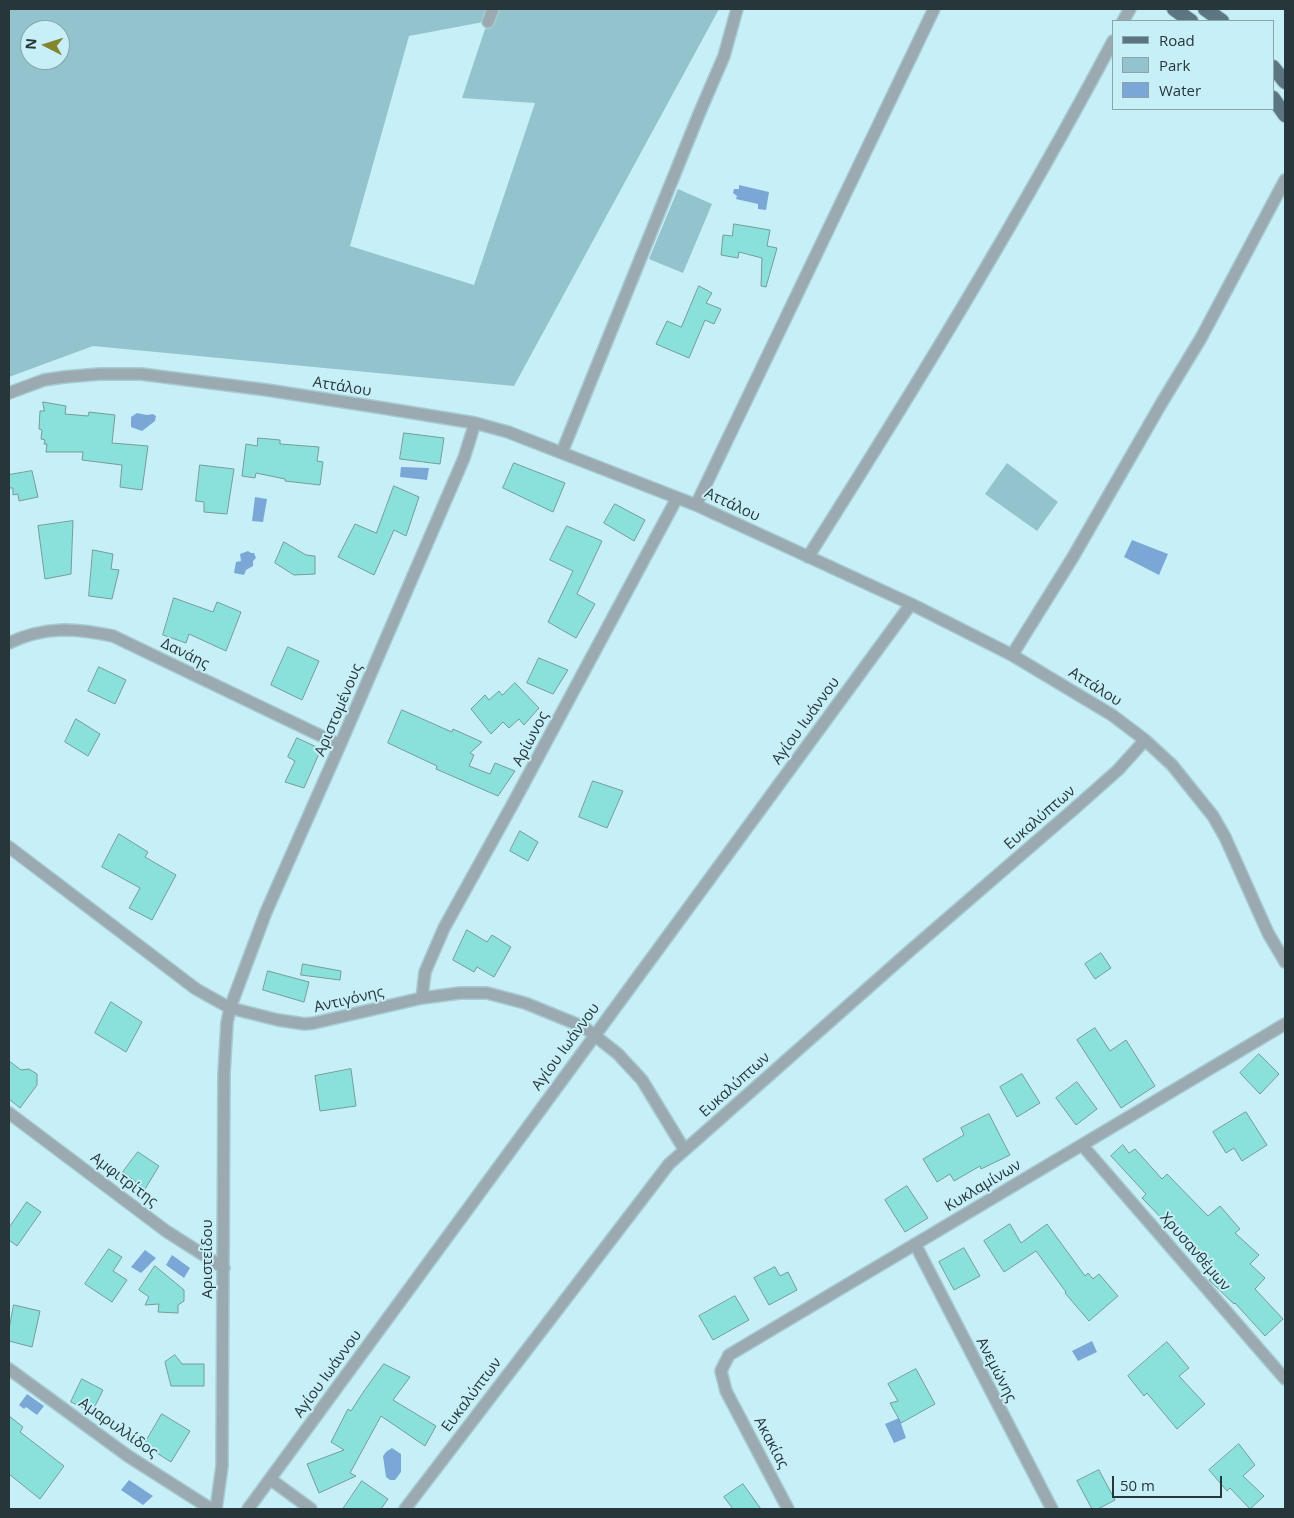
<!DOCTYPE html>
<html>
<head>
<meta charset="utf-8">
<style>
  body { margin:0 }
  #map { position:relative; width:1294px; height:1518px; overflow:hidden; background:#c7eff7; font-family:"Open Sans",sans-serif }
  canvas { display:block }
  .frame { position:absolute; inset:0; border:10px solid #263639; pointer-events:none }
  .legend { position:absolute; left:1112px; top:20px; width:162px; height:90px; box-sizing:border-box; background:#c7eff7; border:1px solid #87a5ab; margin:0; padding:6px 9px; list-style:none; font-size:15px; color:#263639 }
  .legend li { display:flex; align-items:center; gap:10px; height:25px }
  .legend b { width:25px; border:1px solid #87a5ab }
  .north { position:absolute; left:20px; top:20px; width:50px; height:50px; box-sizing:border-box; background:#c7eff7; border:1px solid #87a5ab; border-radius:50%; rotate:275deg; font-size:14px; font-weight:700; line-height:20px; text-align:center; color:#263639 }
  .north::after { content:''; display:block; margin:auto; width:18px; height:22px; background:#83852f; clip-path:polygon(50% 0,100% 100%,50% 72%,0 100%) }
  .scale { position:absolute; left:1112px; top:1476px; width:110px; height:22px; box-sizing:border-box; border:2px solid #263639; border-top:0; padding-left:6px; font-size:15px; line-height:18px; white-space:nowrap; color:#263639; -webkit-text-stroke:4px #c7eff7; paint-order:stroke }
</style>
</head>
<body>
<div id="map">
<canvas width="1294" height="1518"></canvas>
<div class="frame"></div>
<ul class="legend">
<li><b style="height:6px;background:#5b7582"></b>Road</li>
<li><b style="height:14px;background:#93c3cc"></b>Park</li>
<li><b style="height:14px;background:#7ba7d7"></b>Water</li>
</ul>
<div class="north">N</div>
<div class="scale">50 m</div>
</div>
<script>
const context = document.querySelector('canvas').getContext('2d');
context.lineJoin = 'round';
function paint(path, color) {
  context.fillStyle = color;
  context.fill(path, 'evenodd');
}
function strokePath(path, color, width, dash) {
  context.strokeStyle = color;
  context.lineWidth = width;
  context.lineCap = dash ? 'butt' : 'round';
  context.setLineDash(dash || []);
  context.stroke(path);
}
function drawText(font, color, halo, rows, align = 'center') {
  context.font = font + ' "Open Sans",sans-serif';
  context.lineWidth = 4;
  context.setLineDash([]);
  context.textBaseline = 'middle';
  context.strokeStyle = halo;
  context.fillStyle = color;
  for (const [text, x, y, turn = 0] of rows) {
    context.save();
    context.translate(x, y);
    context.rotate((+turn || 0) * Math.PI / 180);
    context.textAlign = isNaN(turn) ? turn : align;
    if (halo) context.strokeText(text, 0, 0);
    context.fillText(text, 0, 0);
    context.restore();
  }
}
paint(new Path2D(`
  M9,9h480l-6,13 -74,14 -59,210 124,39 61,-182 -73,-5 23,-69 5,-1 7,-19h222l-205,377 -421,-40 -84,31zM30,30h30v30h-30z
  M678,189l34,15 -29,69 -34,-14z
  M1007,463l51,39 -21,29 -52,-37z`), '#93c3cc');
paint(new Path2D(`
  M739,185l30,7 -3,18 -8,-1v-5l-22,-5 1,-3 -4,-3 1,-4h5z
  M137,413l10,2 6,-1 3,2 -1,5 -13,10 -11,-4v-10z
  M401,467l28,1 -2,12 -27,-3z
  M255,497l12,2 -4,23 -11,-1z
  M1132,540l36,14 -9,21 -35,-18z
  M248,551l3,2h3l2,5 -3,3v5l-7,4 -2,5 -10,-2 2,-11 5,-1 -1,-7z
  M145,1250l11,8 -15,15 -10,-6z
  M172,1255l18,13 -6,10 -18,-13z
  M1092,1341l5,11 -19,9 -6,-10z
  M27,1394l17,12 -7,9 -11,-8 -2,2 -5,-4z
  M899,1418l7,20 -12,5 -9,-19z
  M392,1448l9,6v18l-6,8h-5l-4,-3 -3,-21 3,-4z
  M129,1480l24,16 -10,9 -22,-15z`), '#7ba7d7');
const building = new Path2D(`
  M734,224l36,6 -3,16 10,2 -11,39 -5,-1 1,-28 -23,-6 -1,6 -17,-3 2,-20 9,1z
  M699,286l13,7 -6,10 15,6 -7,15 -9,-4 -16,38 -33,-14 11,-23 14,6z
  M43,402l23,4 -1,8 23,2 1,-4 26,3 -3,28 36,3 -6,44 -22,-3 2,-22 -40,-5 1,-8h-37l1,-8h-3l1,-4 -4,-1 1,-9 -3,-1 1,-18h4z
  M404,433l40,5 -4,26 -40,-5z
  M258,438l22,2v4l39,3 -2,14 6,1 -3,23 -35,-4v-2l-29,-6 -1,5 -13,-2 4,-32 11,2z
  M514,463l51,20 -12,29 -50,-24z
  M200,465l34,4 -7,45 -23,-2v-10l-8,-1z
  M32,471l6,26 -19,4 -1,-7 -5,1v-7h-4v-13z
  M394,486l25,11 -13,39 -12,-6 -20,45 -36,-18 17,-33 21,9z
  M615,504l30,16 -11,21 -30,-18z
  M73,521l-2,53 -26,5 -7,-53z
  M567,526l35,15 -25,53 18,10 -19,34 -28,-16 25,-51 -23,-11z
  M284,542l22,13 9,1v18l-21,1 -19,-12z
  M93,550l20,4 -2,15 8,1 -7,29 -23,-3z
  M174,598l39,14 4,-10 24,10 -15,39 -37,-17 -3,9 -23,-8z
  M288,647l31,14 -17,39 -31,-15z
  M539,658l29,12 -15,24 -26,-11z
  M99,667l27,13 -11,24 -27,-13z
  M515,683l24,25 -15,17 -5,-6 -10,9 -6,-6 -12,12 -20,-25 14,-14 4,5 10,-9 3,4z
  M402,710l50,22 1,-3 29,13 -12,11 4,2 -5,11 21,8 5,-11 20,8 -17,25 -62,-27 1,-3 -49,-23z
  M76,719l24,15 -12,22 -23,-14z
  M297,738l24,11 -17,39 -19,-6 10,-21 -7,-4z
  M593,781l30,10 -16,37 -28,-11z
  M520,831l18,11 -10,19 -18,-10z
  M119,834l29,18 -3,5 31,18 -24,45 -23,-12 11,-20 -38,-21z
  M467,930l20,12 5,-7 19,12 -17,30 -17,-10 -3,5 -21,-12z
  M1101,953l10,15 -16,11 -10,-15z
  M303,964l38,7 -1,9 -39,-5z
  M268,971l41,11 -5,20 -41,-12z
  M111,1002l31,20 -16,30 -31,-19z
  M1095,1028l15,23 16,-11 29,46 -34,22 -44,-68z
  M1259,1054l20,20 -19,20 -20,-21z
  M9,1061l12,9 8,-1 8,5v11l-17,23 -11,-9z
  M351,1069l5,37 -36,5 -5,-35z
  M1022,1074l18,29 -23,14 -17,-30z
  M1077,1082l20,27 -21,16 -20,-27z
  M1246,1112l21,33 -25,16 -8,-13 -8,5 -13,-21z
  M989,1114l21,41 -29,14 -1,-3 -26,15 -4,-7 -13,8 -14,-23 41,-24 -3,-7z
  M1123,1145l6,8 6,-4 27,30 5,-5 41,42 12,-10 20,23 -5,4 24,22 -9,9 15,14 -10,11 28,30 -18,17 -30,-33 -1,1 -25,-24 8,-9 -42,-49 -5,5 -28,-29 4,-4 -35,-38z
  M138,1152l21,14 -14,23 -22,-17z
  M907,1186l21,32 -23,14 -20,-32z
  M27,1202l14,10 -24,34 -8,-6v-12z
  M1010,1224l11,19 26,-19 38,52 3,-3 5,6 6,-5 19,22 -29,25 -24,-28 1,-1 -30,-41 -32,21 -20,-31z
  M964,1248l16,28 -26,14 -15,-28z
  M109,1249l13,8 -9,14 14,9 -15,22 -27,-18z
  M155,1266l29,24v11l-6,4v8l-20,-1 1,-8 -14,1 4,-8 -10,-7z
  M775,1267l5,9 8,-4 9,18 -28,15 -15,-27z
  M735,1296l14,24 -36,20 -14,-24z
  M14,1305l26,6 -8,36 -23,-6v-12z
  M1167,1342l22,26 -10,8 26,28 -28,25 -30,-36 -3,3 -16,-20z
  M175,1355l7,9h22v22h-33l-6,-24z
  M384,1364l26,13 -17,23 43,26 -11,20 -44,-30 -31,57 6,3 -37,17 -12,-29 37,-14 -13,-8 17,-33 3,2 13,-20z
  M916,1369l19,35 -34,19 -11,-20 8,-2 -10,-17z
  M82,1379l21,11 -11,22 -21,-10z
  M162,1414l28,17 -19,31 -27,-17z
  M9,1416l14,11 -3,5 44,34 -24,33 -31,-25z
  M1239,1444l16,21 -12,11 21,20 -14,13 -20,-21 -3,3 -18,-21z
  M1099,1470l16,30 -17,9h-6l-15,-28z
  M362,1481l26,18 -7,10h-38z
  M743,1484l18,25h-28l-9,-12z`);
paint(building, '#8ae1dc');
strokePath(building, '#759c99', 1);
const minor = new Path2D(`
  M1123,21l7,-12
  M488,22l5,-13
  M9,393l35,-13 20,-3 36,-3h41l126,16 116,18 92,15 33,9 188,73 215,99 101,51 100,60 33,25 27,25 41,51 12,21 43,96 17,29
  M562,452l137,-338 25,-58 13,-47
  M696,505l238,-496
  M808,557c107,-169 211,-339 305,-516
  M9,643c35,-17 66,-15 104,-7l227,109
  M1012,655l61,-98 88,-153 40,-66 84,-158
  M9,847l187,142 34,19 48,12 27,4 9,-1 108,-25 38,-5h27l38,10 59,24 34,27 24,26 42,69
  M422,998l3,-26 19,-44 72,-130 161,-300
  M9,1113l157,118 58,37
  M1082,1145l203,234
  M915,1244l137,265
  M9,1369l119,87 83,53
  M270,1479l41,30
  M216,1509l6,-43 2,-393 3,-50 3,-15 36,-96 74,-167 124,-287 11,-35
  M248,1509l663,-905
  M405,1509l264,-345 243,-215 162,-140 44,-39 27,-30
  M788,1509l-62,-118 -5,-20 8,-16 556,-331`);
const primary = new Path2D(`
  M1174,9l17,12
  M1205,9l17,12
  M1273,67l12,15
  M1273,98l12,17`);
strokePath(minor, '#a7cad1', 14);
strokePath(primary, '#a7cad1', 16);
strokePath(minor, '#9ba9b0', 11);
strokePath(primary, '#5b7582', 14);
drawText('15px', '#263639', '#c7eff7', [
  ["Αττάλου",342,387,9],
  ["Αττάλου",732,505,25],
  ["Δανάης",185,654,26],
  ["Αττάλου",1095,687,32],
  ["Αριστομένους",339,710,-67],
  ["Αγίου Ιωάννου",806,721,-54],
  ["Αρίωνος",531,739,-62],
  ["Ευκαλύπτων",1040,818,-41],
  ["Αντιγόνης",349,1000,-13],
  ["Αγίου Ιωάννου",566,1047,-54],
  ["Ευκαλύπτων",735,1085,-42],
  ["Αμφιτρίτης",124,1180,37],
  ["Κυκλαμίνων",983,1186,-31],
  ["Χρυσανθέμων",1195,1252,49],
  ["Αριστείδου",208,1259,-90],
  ["Ανεμώνης",996,1370,63],
  ["Αγίου Ιωάννου",328,1374,-54],
  ["Ευκαλύπτων",472,1395,-53],
  ["Αμαρυλλίδος",118,1428,35],
  ["Ακακίας",771,1443,62]
]);
</script>
</body>
</html>
